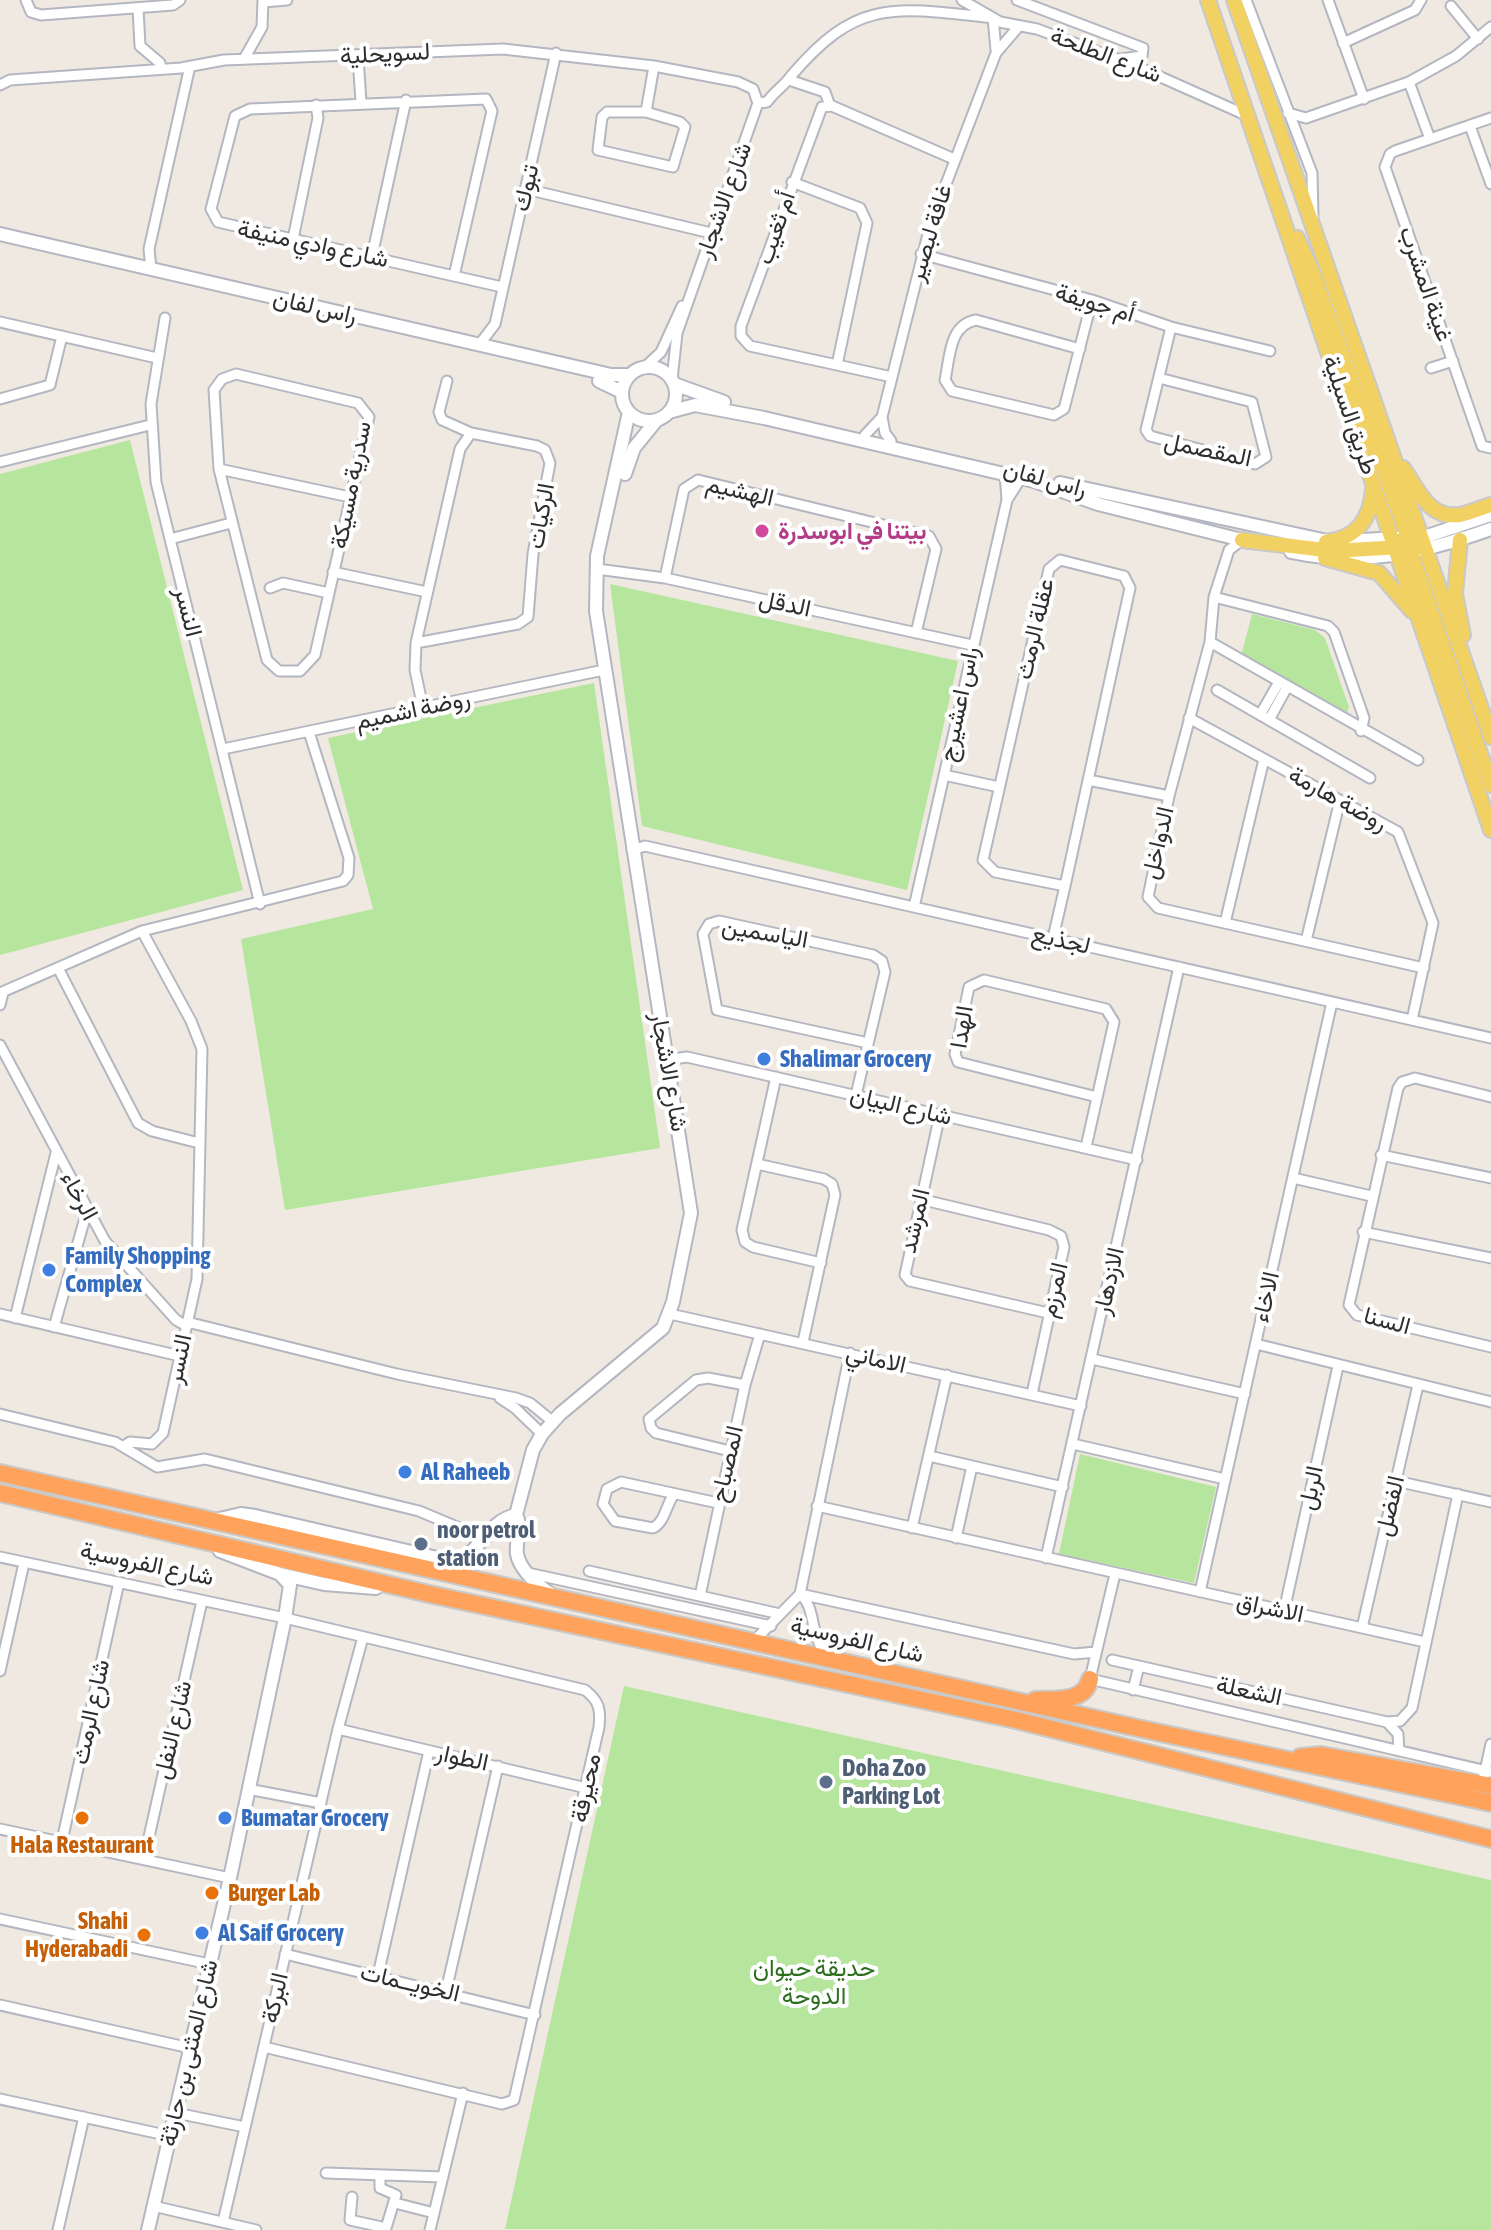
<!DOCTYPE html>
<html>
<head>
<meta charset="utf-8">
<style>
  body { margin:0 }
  canvas { display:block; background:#efe9e1 }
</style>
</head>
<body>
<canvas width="1491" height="2230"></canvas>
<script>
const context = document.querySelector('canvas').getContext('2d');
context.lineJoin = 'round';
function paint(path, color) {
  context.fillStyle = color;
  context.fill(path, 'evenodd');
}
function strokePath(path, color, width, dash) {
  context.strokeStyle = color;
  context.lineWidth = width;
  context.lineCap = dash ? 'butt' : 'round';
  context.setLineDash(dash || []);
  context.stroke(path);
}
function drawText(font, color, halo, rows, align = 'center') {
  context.font = font + ' "Asap Condensed",Vazirmatn,sans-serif';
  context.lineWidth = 8;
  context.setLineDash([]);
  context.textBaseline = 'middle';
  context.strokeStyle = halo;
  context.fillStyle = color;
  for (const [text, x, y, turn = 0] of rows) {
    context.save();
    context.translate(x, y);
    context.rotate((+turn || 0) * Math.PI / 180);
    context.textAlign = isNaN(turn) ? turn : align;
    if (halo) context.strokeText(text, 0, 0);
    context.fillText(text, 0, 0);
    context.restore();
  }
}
paint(new Path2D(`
  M130,440l113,450 -243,65v-481z
  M610,584l348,77 -51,229 -265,-64z
  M1252,614l63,16 10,8 24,69 -2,6 -106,-57z
  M594,683l66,465 -375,62 -44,-271 132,-30 -45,-171z
  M1080,1454l136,33 -22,96 -135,-29z
  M624,1686l867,194v350l-986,-1z`), '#b6e59e');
const street = new Path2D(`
  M26,0l5,12 10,3 132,-10 7,-5
  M962,0l38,22 37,7 99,37 112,50
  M1017,0l126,48 -1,8 -21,3
  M1246,0l66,173 1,43
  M1328,0l36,99
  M263,2l24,-2
  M1451,6l27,33
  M138,8l2,38 20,17 1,5
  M1343,43l72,-33 6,-10
  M358,57l3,45
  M244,59l18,-32 1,-27
  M789,80l36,12 5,14
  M1409,82l21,57
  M0,85l10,-5 171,-12 43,-8 279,-11 151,17 84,16 15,7 5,14
  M758,103l9,-1c7,-10 18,-17 24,-26 65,-76 98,-70 202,-58l3,32
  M646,112h-39l-5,5 -4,33 75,17 12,-40 -5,-5 -34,-10 8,-46
  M1288,113l18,5 103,-36 47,-26 35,-29
  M1491,118l-96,33 -5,3 -5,13 97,279 9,2
  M1470,126l21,58
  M792,182l68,26 7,15 -30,142
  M526,189l185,44
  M293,239l25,-121 -2,-13
  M921,254l171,46 79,27 99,24
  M372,256l34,-156
  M151,269l-2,-20 41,-183
  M454,276l38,-165 -6,-12 -236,10 -15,7 -24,93 7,13 284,65
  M165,318l-14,86 5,78 104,422
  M0,322l157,36
  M479,345l16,-21 61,-271
  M1080,349l-104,-29c-27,5 -26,37 -31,60l7,11 102,24 10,-6 28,-109
  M644,368l17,-16 21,-46
  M1431,368l22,-7
  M236,374l122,29 11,14 -54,238 -15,16h-21l-12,-11 -48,-191 -5,-79 8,-11z
  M892,377l-142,-31 -9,-10v-10l81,-219 10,-1 122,53
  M1159,378l93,24 14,55 -11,7 -105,-28 -4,-6 25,-103
  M672,380l5,-47 81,-230
  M0,399l50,-14 12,-49
  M865,435l17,-18
  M891,441l-6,-8 -3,-16 48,-191 66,-173 23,-27
  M0,462l150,-37
  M219,469l131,28
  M1005,474l2,26
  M170,539l61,-16
  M1242,540l-13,10 -15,47 -4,45 -41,154 -21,101 10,11 266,60
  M1060,560l64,16 6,12 -65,298 -70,-14 -12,-12 66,-291z
  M597,569l68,9 307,67
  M333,572l94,20
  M665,578l19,-89 14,-9 231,56 7,13 -20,84
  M270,588l13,-5 46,10
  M1214,597l114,29 6,6 30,86 -3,13
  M1210,642l208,118
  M416,643l102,-19 10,-7 5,-63 17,-91 -5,-13 -8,-4 -66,-13 -29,-13 -3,-8 8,-31
  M1217,690l153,88
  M423,708l-8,-38 1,-27 44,-194 11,-16
  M1260,715l19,-33
  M1189,718l209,114 35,91 -21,97
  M1269,720l18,-33
  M223,749l381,-79
  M944,775l55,12
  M1088,780l81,16
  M632,850l13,-4 846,192
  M914,907l93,-407 14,-22
  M1225,923l39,-164
  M1053,938l12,-52
  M1306,941l34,-141
  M58,968l80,155 14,8 47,12
  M0,993l142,-62 201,-50 5,-6 1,-17 -40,-126
  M0,1005l3,-12
  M0,1045l105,196 71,79 11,6
  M666,1060l21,-3 450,103
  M776,1077l-34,153 3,12 8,5 68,16
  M856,1095l29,-123 -3,-11 -9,-6 -154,-34 -10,3 -6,10 14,76 151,33
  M1491,1097l-76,-19 -13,4 -4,6 -49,217 8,10 134,32
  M940,1114l-35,161 5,6 138,32
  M1086,1147l28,-125 -8,-13 -122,-29 -15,7 -14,67 3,8 139,35
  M1381,1155l110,23
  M757,1164l67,15 8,5 3,11 -32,147
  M1293,1178l78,18
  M920,1199l129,31 12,6 3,11 -32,147
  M1363,1232l128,26
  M0,1314l180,42
  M670,1314l411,92
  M15,1318l41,-165
  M187,1322l210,52 119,24 14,5 22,18
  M54,1327l33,-116
  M1256,1344l235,58
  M1092,1359l153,35
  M500,1398l15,10 27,26
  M0,1414l115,28 42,25 48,-8 214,52 62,26
  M1073,1444l152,35
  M124,1446l6,-4 22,2 11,-11 34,-154 5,-230 -11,-28 -49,-90
  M730,1451l-74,-18 -5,-5 -2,-9 47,-39 12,-2 37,7
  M929,1456l134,31
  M1396,1481l95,21
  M674,1494c-8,11 -9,28 -21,34l-38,-7 -12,-17 4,-15 14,-7 97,21
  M817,1506l608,136
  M912,1528l35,-153
  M956,1538l16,-72
  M0,1557l285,61 300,72c14,11 16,19 14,37l-85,373 -12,4 -238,-57
  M1046,1558l133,-591
  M589,1571l191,43
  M528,1573l243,53
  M1115,1574l-25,105 401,93
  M1200,1592l132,-590
  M800,1594l274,60 22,-2
  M800,1594c19,17 7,45 30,62
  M700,1596l45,-211 15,-51
  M1284,1611l54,-245
  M1362,1628l56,-243
  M753,1642l47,-48 50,-241
  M1112,1660l275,62 13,-1 12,-13 46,-214
  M0,1671l24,-108
  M1133,1690l6,-24
  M1387,1722l11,12 1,17
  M338,1729l248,59
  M1484,1776l7,-32
  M248,1789l73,14
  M0,1829l230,49
  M62,1841l57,-259
  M144,1859l58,-258
  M0,1919l209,45
  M285,1954l250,61
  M378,1975l51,-224
  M446,1991l52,-225
  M0,2005l190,43
  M0,2099l170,37
  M176,2113l69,14
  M326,2173l117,4
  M352,2197l-2,23 36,8 10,-33 -16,-7v-13
  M395,2203l39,10
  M153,2206l103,24
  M223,2222l115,-493 25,-92
  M58,2230l26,-113
  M430,2230l33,-137`);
const secondary = new Path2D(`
  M0,234l611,141h19
  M622 394a27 27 0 1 1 54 0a27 27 0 1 1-54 0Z
  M599,381l23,11
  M674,384l50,18
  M669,412l26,-7 69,13 270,63 64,23 152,38
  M625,474l9,-26 22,-27
  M1060,483l272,59 95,-6 64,-21
  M1291,552c70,15 133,1 200,-23
  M215,1520l26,-6 14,2 200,46c25,-8 32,-41 61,-47
  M220,1551l60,23 44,10 52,4
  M552,1595c-13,-9 -32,-24 -35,-41 -2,-13 6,-26 -1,-39l17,-65 9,-16 18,-20 103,-86 10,-26 18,-89 -95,-602 1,-55 32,-144
  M148,2230l82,-352 55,-260 5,-33 -10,-11`);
const primary = new Path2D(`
  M1208,0l283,830
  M1234,0l257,737
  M1297,238l17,38 94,262 17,12
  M1403,468c15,21 25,51 57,47 10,-2 20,-7 31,-10
  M1242,540l91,11 68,-4
  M1460,540l-5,54 8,41
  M1399,541l12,12 80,232
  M1326,542c31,-4 44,-22 47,-52
  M1325,558l54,15 33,38`);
const highway = new Path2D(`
  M0,1473l1142,256 349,74
  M0,1493l429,101 587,126 475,119
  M1035,1700c20,-1 50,3 55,-21
  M1300,1757l21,-2 170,31`);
strokePath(street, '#b4b7c1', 13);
strokePath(secondary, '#b4b7c1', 16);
strokePath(primary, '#c9c9c9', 18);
strokePath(highway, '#c9c9c9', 20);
strokePath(street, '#fff', 9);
strokePath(secondary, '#fff', 12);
strokePath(primary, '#f2d163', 14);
strokePath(highway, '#ffa35c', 16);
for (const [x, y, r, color] of [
  [762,531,8,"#d1479c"],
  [764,1059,8,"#3f7fe0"],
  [49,1270,8,"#3f7fe0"],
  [405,1472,8,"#3f7fe0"],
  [421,1544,8,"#5c6f8a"],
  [826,1782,8,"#5c6f8a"],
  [82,1818,8,"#e8710a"],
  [225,1818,8,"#3f7fe0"],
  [212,1893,8,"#e8710a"],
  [202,1933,8,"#3f7fe0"],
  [144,1935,8,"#e8710a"]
]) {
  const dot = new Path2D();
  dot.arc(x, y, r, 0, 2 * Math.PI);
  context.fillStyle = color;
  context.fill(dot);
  strokePath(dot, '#fff', 3);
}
drawText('24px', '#2e2e2e', '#fff', [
  ["لسويحلية",385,54,-3],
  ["شارع الطلحة",1106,55,21],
  ["تبوك",526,188,-77],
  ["شارع الاشجار",724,200,-70],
  ["أم ثغيب",776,228,-71],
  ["غافة لبصير",930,233,-73],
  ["شارع وادي منيفة",313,244,12],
  ["غينة المشرب",1426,284,71],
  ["أم جويفة",1095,303,17],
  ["راس لفان",315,307,13],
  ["طريق السيلية",1350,415,71],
  ["المقصمل",1208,450,12],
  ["راس لفان",1045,479,15],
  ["سدرية مسيكة",351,485,-79],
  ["الهشيم",740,491,13],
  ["الركيات",541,516,-80],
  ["الدقل",785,604,12],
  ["النسر",188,612,76],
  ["عقلة الرمث",1035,629,-77],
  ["راس اعشيرج",959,704,-78],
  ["روضة اشميم",413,710,-12],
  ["روضة هارمة",1338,799,29],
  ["الدواخل",1158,843,-77],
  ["الياسمين",765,933,10],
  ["لجذيع",1061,940,13],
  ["الهدا",962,1027,-81],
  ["شارع الاشجار",669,1072,80],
  ["شارع البيان",901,1106,13],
  ["الرخاء",79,1196,61],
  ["المرشد",915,1221,-77],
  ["الازدهار",1109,1281,-77],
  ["المرزم",1054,1290,-77],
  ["الاخاء",1266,1297,-77],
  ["السنا",1387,1321,15],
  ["النسر",179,1359,-78],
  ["الاماني",876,1359,13],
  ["المصباح",727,1464,-77],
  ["الربل",1311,1488,-78],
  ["الفضل",1390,1506,-77],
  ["شارع الفروسية",147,1564,12],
  ["الاشراق",1270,1608,12],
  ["شارع الفروسية",857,1640,13],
  ["الشعلة",1249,1691,12],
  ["شارع الرمث",91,1712,-78],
  ["شارع النفل",173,1730,-77],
  ["الطوار",462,1758,12],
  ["محيرقة",586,1788,-78],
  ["الخويــمات",410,1983,13],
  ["البركة",275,1998,-77],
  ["شارع المثنى بن حارثة",189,2053,-77]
]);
drawText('bold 24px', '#b23c85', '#fff', [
  ["بيتنا في ابوسدرة",778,531]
], 'left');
drawText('bold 24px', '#366cbe', '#fff', [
  ["Shalimar Grocery",780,1059],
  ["Family Shopping",65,1256],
  ["Complex",65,1284],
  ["Al Raheeb",421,1472],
  ["Bumatar Grocery",241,1818],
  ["Al Saif Grocery",218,1933]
], 'left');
drawText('bold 24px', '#4e5e75', '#fff', [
  ["noor petrol",437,1530],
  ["station",437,1558],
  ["Doha Zoo",842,1768],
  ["Parking Lot",842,1796]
], 'left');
drawText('bold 24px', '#c56008', '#fff', [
  ["Hala Restaurant",82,1845],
  ["Burger Lab",228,1893,"left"],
  ["Shahi",128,1921,"right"],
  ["Hyderabadi",128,1949,"right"]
]);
drawText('24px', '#2c6e1b', '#fff', [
  ["حديقة حيوان",814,1968],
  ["الدوحة",814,1996]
]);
</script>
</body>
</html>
